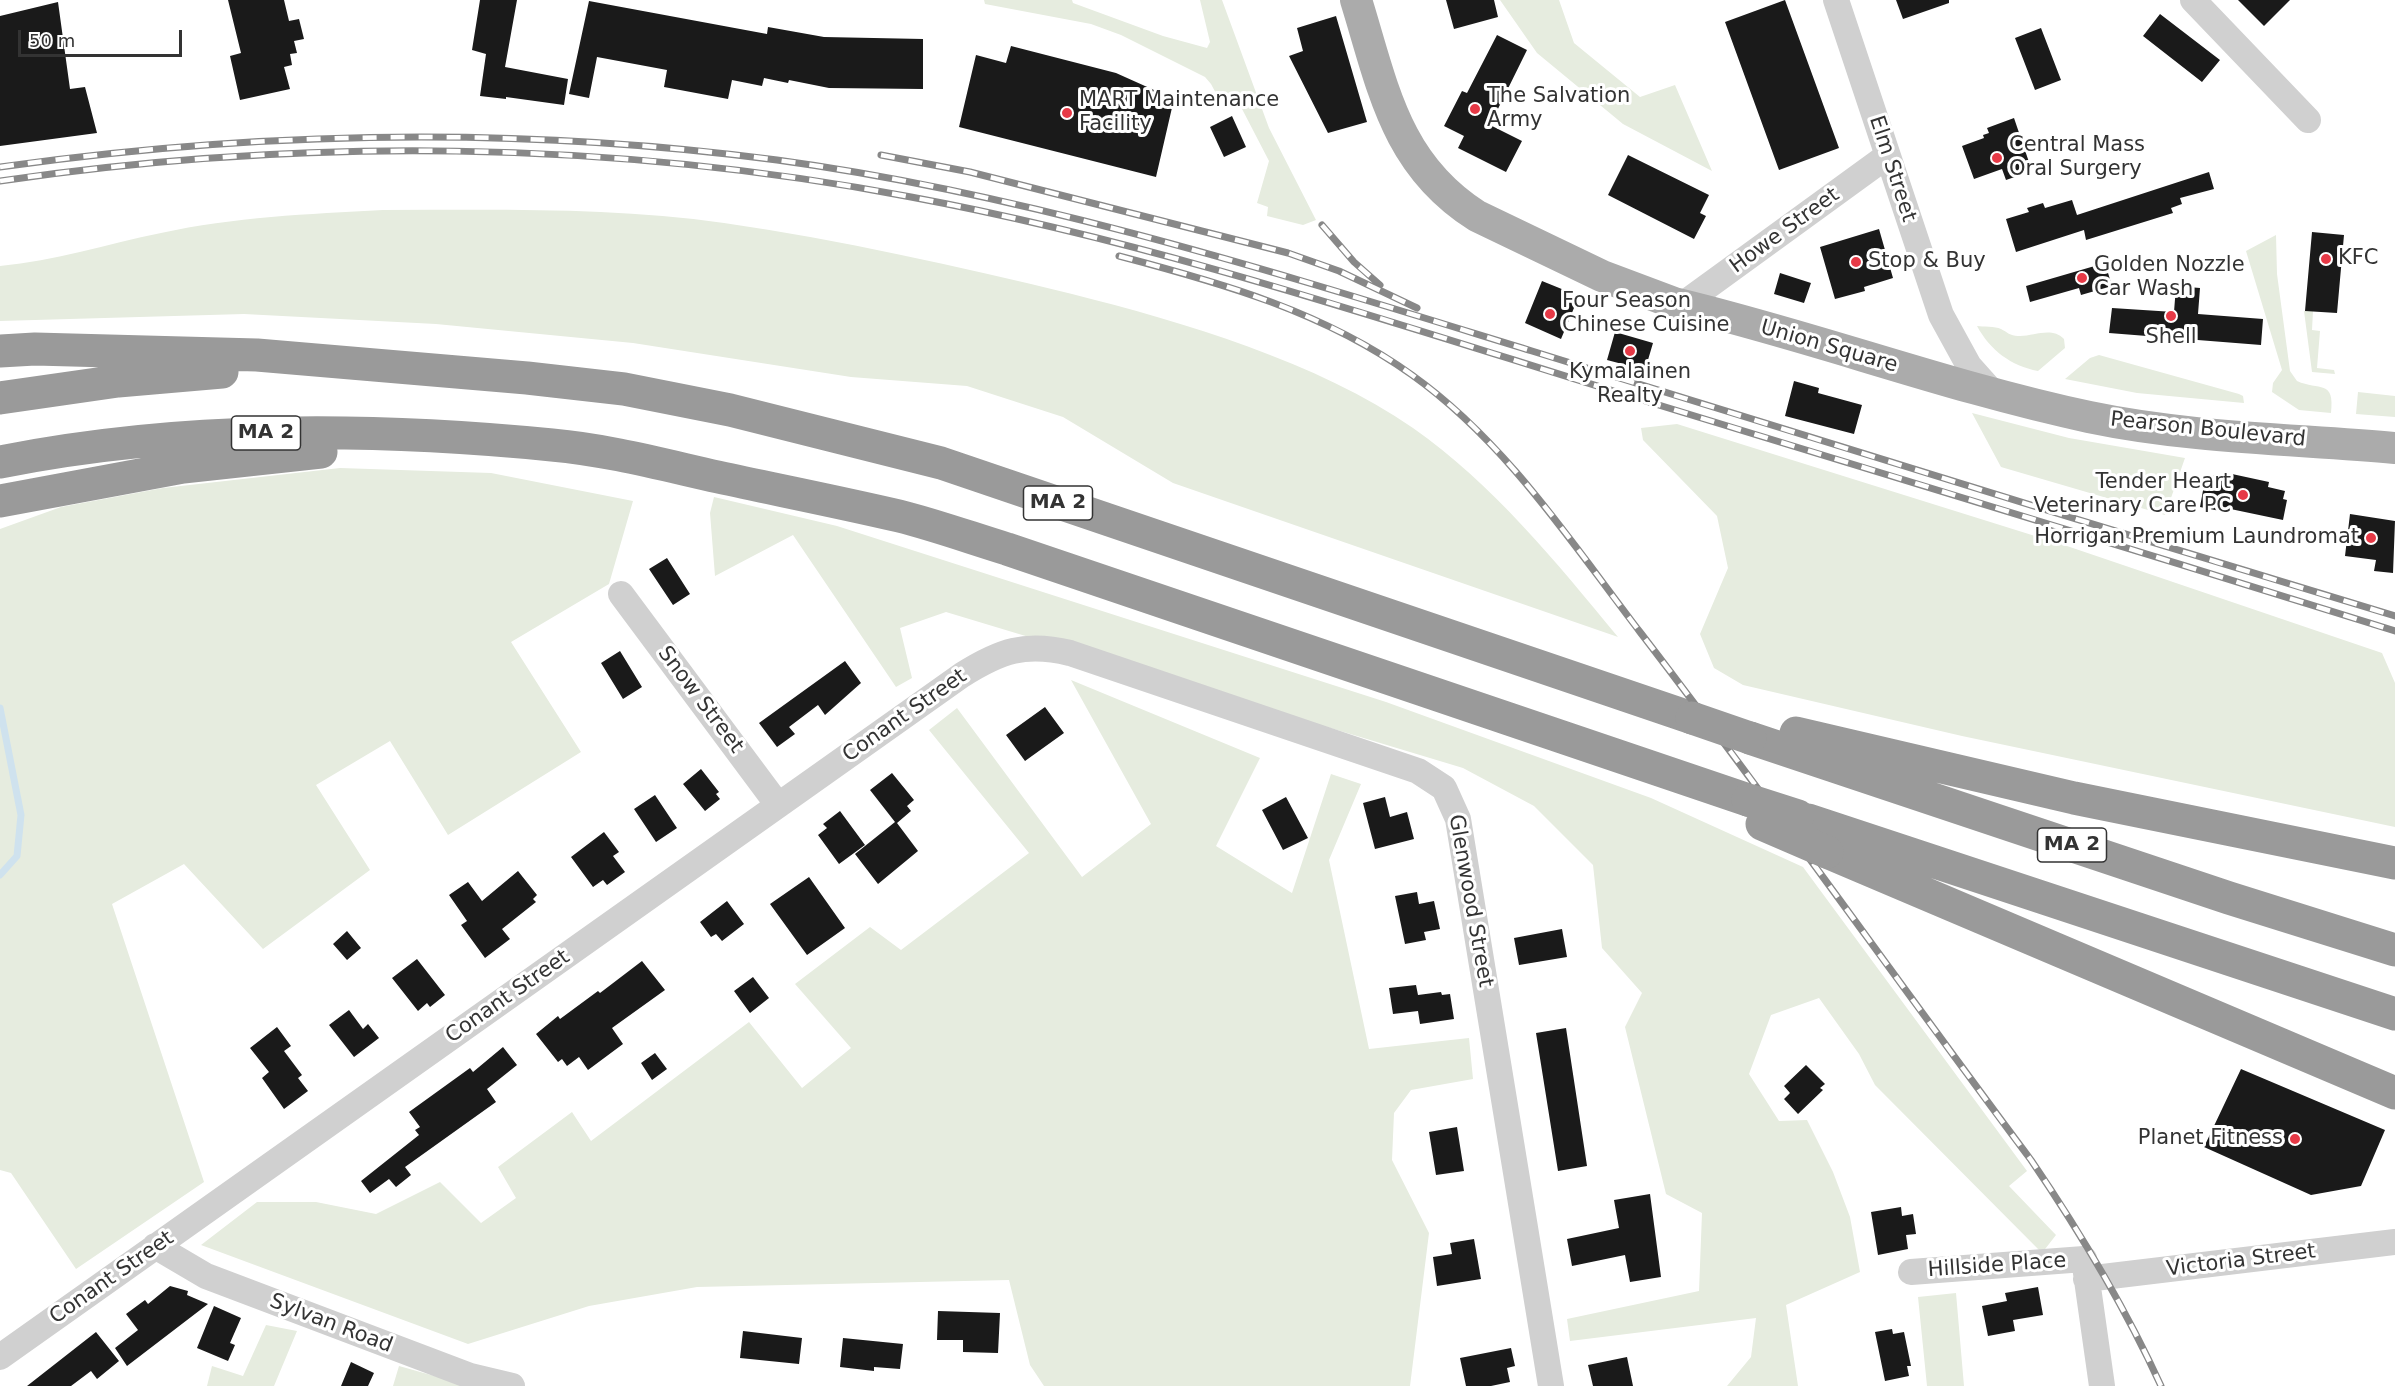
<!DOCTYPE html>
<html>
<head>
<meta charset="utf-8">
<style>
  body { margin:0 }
  #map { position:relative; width:2395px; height:1386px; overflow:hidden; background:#fff; font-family:"DejaVu Sans",sans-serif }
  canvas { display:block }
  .scale { position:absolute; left:18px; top:30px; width:164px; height:27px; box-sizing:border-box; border:3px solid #333; border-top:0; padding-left:8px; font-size:18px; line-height:21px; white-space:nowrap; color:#333; -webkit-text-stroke:4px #fff; paint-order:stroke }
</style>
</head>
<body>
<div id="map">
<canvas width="2395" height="1386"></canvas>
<div class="scale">50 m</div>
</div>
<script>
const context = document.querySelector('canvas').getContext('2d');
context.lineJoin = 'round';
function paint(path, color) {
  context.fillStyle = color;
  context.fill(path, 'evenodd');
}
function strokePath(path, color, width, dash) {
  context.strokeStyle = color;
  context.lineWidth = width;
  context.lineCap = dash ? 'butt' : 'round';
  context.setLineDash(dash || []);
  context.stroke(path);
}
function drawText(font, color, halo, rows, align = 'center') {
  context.font = font + ' "DejaVu Sans",sans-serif';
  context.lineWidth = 6;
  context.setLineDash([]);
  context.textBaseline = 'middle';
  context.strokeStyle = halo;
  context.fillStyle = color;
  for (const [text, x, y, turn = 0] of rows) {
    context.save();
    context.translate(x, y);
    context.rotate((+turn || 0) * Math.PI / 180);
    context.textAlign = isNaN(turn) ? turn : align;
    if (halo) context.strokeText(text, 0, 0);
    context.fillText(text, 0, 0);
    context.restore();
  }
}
paint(new Path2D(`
  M984,0h88l1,3 90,33 44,12 3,-6 -10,-42h22l47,128 47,92 -13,5 -36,-9 1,-9 -11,-4 12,-42 -28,-54 -22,-8 -8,-15 -6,-7 -84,-42 -30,-11 -106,-20z
  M1500,0h59l15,43 66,54 35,-12 37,86 -89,-47 -86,-71z
  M383,210c113,0 229,-3 341,13 117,17 233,43 348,71 111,28 246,68 341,134 80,56 143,134 205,209l-445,-154 -110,-66 -96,-31 -116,-9 -218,-34 -197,-19 -192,-10 -244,7v-55c55,-5 107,-22 161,-33 73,-16 147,-19 222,-23z
  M2276,235l1,39 13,97 7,10c22,10 38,-2 34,32l-32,-3 -27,-18 1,-9 9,-13 -36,-119z
  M2304,311h9l-1,19 8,1 -3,37 17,2 1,4 -23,-2z
  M1977,326c6,1 18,0 24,3 6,3 9,7 17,7 15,1 33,-10 46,3l1,9 -27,23c-27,-5 -48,-21 -61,-45z
  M2099,355l140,39 4,2 1,7 -107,-10 -72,-14 25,-21z
  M2358,392l37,4v21l-39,-3z
  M1972,413l97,25 116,20 -20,57 -164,-48z
  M1677,424l390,122 315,107 13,30v144l-433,-91 -219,-51 -29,-17 -14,-34 28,-66 -11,-52 -74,-76 -2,-12z
  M340,468l151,5 142,28 -24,83 -98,58 70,110 -133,83 -58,-94 -74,44 54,85 -107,79 -79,-85 -72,40 92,278 -128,87 -65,-96 -11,-3v-641l61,-22 102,-19z
  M714,497l123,29 549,176 265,96 152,69 224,304 -18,15 47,49 -14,18 -167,-168 -16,-31 -40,-56 -48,17 -22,59 30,47 28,-1 26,52 17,45 10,55 -74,33 12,81h-71l24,-29 5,-39 -186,23 -3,-22 132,-28 3,-78 -36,-19 -41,-167 17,-34 -40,-45 -9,-83 -59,-59 -71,-38 -517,-156 -46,16 12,50 -16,9 -103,-152 -78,41 -5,-63z
  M1071,680l189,78 -44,88 76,47 39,-119 30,10 -32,76 40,189 100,-11 4,41 -62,11 -17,23 -2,47 37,73 -19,153h-366l-14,-21 -21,-85 -312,7 -108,19 -121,38 -267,-99 56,-43h59l60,12 64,-32 41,41 35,-25 -18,-31 74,-55 19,29 158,-119 53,66 49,-40 -56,-64 75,-57 31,23 128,-97 -100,-123 28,-22 125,169 69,-53z
  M1956,1293l8,93h-37l-9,-89z
  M266,1325l31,6 -23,55h-67l5,-20 31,10z
  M399,1366l71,20h-77z`), '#e6ecdf');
strokePath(new Path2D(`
  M0,708l21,107 -4,41 -17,19`), '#cfe2ee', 7);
paint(new Path2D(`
  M228,0h56l5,21 10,-2 5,20 -10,2 3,12 -7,1 2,11 -8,2 6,22 -50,11 -10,-44 11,-3z
  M480,0h37l-12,67 63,12 -4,26 -58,-8v2l-26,-3 6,-42 -14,-4z
  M1446,0h48l4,17 -44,12z
  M1785,0l54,148 -60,22 -54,-148z
  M1896,0h53v3l-46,16z
  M2238,0h52l-26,26z
  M589,1l178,33 1,-7 56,10 99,2v50l-94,-1 -40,-8 -1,3 -24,-5 -2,8 -30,-6 -4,19 -64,-12 3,-17 -70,-13 -8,41 -20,-4z
  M58,2l12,87 15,-2 12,46 -97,13v-130z
  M2160,14l60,46 -18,22 -59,-46z
  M1336,16l31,106 -39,11 -39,-77 14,-5 -6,-23z
  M2041,28l20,52 -26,10 -20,-52z
  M1497,35l30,15 -37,75 32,16 -16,31 -48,-24 6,-12 -20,-10 18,-35 5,2z
  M1011,46l105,27 58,26 -18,78 -197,-50 17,-72 30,8z
  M1232,116l14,31 -22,10 -14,-30z
  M2014,118l18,53 -26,9 -4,-11 -28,10 -12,-33 22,-8 -1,-3 6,-2 -2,-5z
  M1628,155l81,40 -9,18 6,3 -12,23 -86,-44z
  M2209,172l5,17 -34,9 2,6 -11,4 2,5 -87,27 -2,-10 -68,22 -10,-33 23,-7 -2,-4 16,-5 2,5 27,-8 5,15z
  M1879,229l14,49 -29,9 1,4 -30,8 -15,-52z
  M2312,232l32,3 -7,78 -32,-2z
  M2105,263l7,23 -31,9 -2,-7 -49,14 -4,-16z
  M1780,273l31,10 -7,20 -30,-9z
  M1542,281l37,15 -18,43 -36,-16z
  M2176,286l24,2 -2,26 65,5 -2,26 -152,-12 3,-25 62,4z
  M1615,332l38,11 -8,27 -38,-10z
  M1794,381l25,7 -1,5 44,12 -8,29 -69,-18z
  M2232,474l37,8 -1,5 17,4 -2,8 4,1 -4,20 -62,-13 -1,4 -20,-4 4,-22 5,1 2,-11 20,4z
  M2350,514l45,7 -2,52 -19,-2 2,-11 -31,-4z
  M667,558l23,36 -17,11 -24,-36z
  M620,651l22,36 -19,12 -22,-36z
  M845,661l16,22 -36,32 -7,-10 -29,22 6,7 -18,13 -18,-24z
  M1045,707l19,26 -39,28 -19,-26z
  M701,769l18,23 -3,2 4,5 -15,12 -22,-27z
  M892,773l22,27 -7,6 4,5 -14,12 21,28 -40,33 -23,-30 40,-32 -25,-32z
  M655,795l22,33 -21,14 -22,-33z
  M1286,797l22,41 -25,12 -21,-40z
  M1385,797l5,20 17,-5 7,27 -39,10 -12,-46z
  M840,811l25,34 -26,19 -21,-29 9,-7 -4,-4z
  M604,832l15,20 -6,4 12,16 -18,13 -4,-5 -10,7 -22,-30z
  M518,871l19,24 -4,4 3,3 -34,27 8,10 -25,19 -24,-33 6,-4 -18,-26 19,-13 14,19z
  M809,877l36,51 -38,27 -37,-51z
  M1417,892l2,12 15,-3 6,28 -16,3 2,8 -21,4 -10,-48z
  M727,901l17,23 -22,17 -6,-7 -5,3 -11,-15z
  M1562,929l5,28 -48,8 -5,-27z
  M347,931l14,17 -14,12 -14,-16z
  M417,959l28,36 -15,12 -3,-4 -9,8 -26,-33z
  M642,961l23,29 -53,38 11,16 -35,26 -9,-13 -12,9 -5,-7 -4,3 -22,-28 22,-18 2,3 38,-28 2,2z
  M753,977l16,21 -19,15 -16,-22z
  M1416,985l2,10 23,-3 1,3 8,-1 4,25 -34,5 -2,-13 -25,3 -4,-26z
  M349,1010l14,19 5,-5 11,14 -25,19 -25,-32z
  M277,1027l14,19 -7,5 18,24 -4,3 10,13 -24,18 -22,-31 7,-6 -19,-24z
  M1566,1028l21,138 -29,5 -22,-138z
  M503,1047l14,18 -30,24 9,13 -91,65 6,8 -15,12 -7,-8 -19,14 -9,-12 58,-46 -4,-5 5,-3 -11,-15 61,-44 3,4z
  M655,1053l12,16 -15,11 -11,-17z
  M1806,1065l19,19 -5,4 3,2 -25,24 -14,-15 6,-6 -6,-7z
  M2241,1069l144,61 -24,56 -50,9 -107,-48z
  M1457,1127l7,44 -28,4 -7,-43z
  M1650,1194l11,83 -31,5 -5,-27 -53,11 -5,-27 52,-11 -5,-28z
  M1901,1207l1,9 11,-2 3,20 -10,1 2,14 -30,6 -7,-43z
  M1474,1239l7,40 -44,7 -4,-29 19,-3 -2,-11z
  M170,1286l18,5 -1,4 21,9 -81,62 -12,-18 23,-18 -12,-16 19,-14 3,4z
  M2038,1287l5,28 -30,5 2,11 -27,5 -6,-30 25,-5 -2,-8z
  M214,1306l27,12 -11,25 5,2 -7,16 -31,-13z
  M938,1311l62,2 -2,40 -35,-1v-12h-26z
  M1892,1329l1,5 11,-2 7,34h-4l2,10 -24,5 -10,-49z
  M743,1331l59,7 -3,26 -59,-6z
  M96,1332l23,29 -22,18 -6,-8 -20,15h-44z
  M843,1338l60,6 -3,25 -26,-2v4l-34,-4z
  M1511,1348l4,18 -8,2 3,14 -19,4h-25l-6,-28z
  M1627,1357l6,29h-40l-5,-21z
  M351,1362l23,11 -6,13h-27z`), '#1a1a1a');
strokePath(new Path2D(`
  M1836,0l105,315 28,51 25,28
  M2193,0l115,120
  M1682,305l205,-149
  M621,594l157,211
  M155,1246l51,30 264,100 42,10
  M1911,1272l173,-13 18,127
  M2086,1279l309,-37
  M0,1357l962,-682c38,-24 63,-33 108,-22l348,118 26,17 14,31 93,567`), '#d0d0d0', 26);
strokePath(new Path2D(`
  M1356,0c27,87 39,164 121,216l125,60 72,27c139,33 274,84 415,114 100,21 204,22 306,31`), '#ababab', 32);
strokePath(new Path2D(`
  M0,351l35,-2 222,6 270,23 97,11 106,21 211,53 751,255
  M0,398l118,-17 104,-9
  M0,462c182,-36 368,-35 552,-17 56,5 112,20 166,32 60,13 121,25 181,39 36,9 72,22 108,33l741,251
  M0,501l183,-34 138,-15
  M1796,733l278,65 321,65
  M1750,738l479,160 166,52
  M1808,820l587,194
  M1827,852l568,241`), '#9a9a9a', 33);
const rail = new Path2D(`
  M881,155l89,17 318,81 51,18 78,37
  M0,167c257,-36 519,-41 777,-7 258,35 507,115 755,191 287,89 575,178 863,265
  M0,181c302,-44 611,-41 911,16 243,45 479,125 715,198 256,78 513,156 769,236
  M1322,225l32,37 26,23
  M1119,256c103,27 205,56 293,119 94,67 159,167 228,257 134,174 260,353 391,528 49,72 94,147 130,226`);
strokePath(rail, '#888', 7);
strokePath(rail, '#fff', 4.5, [14]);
strokePath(new Path2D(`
  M1692,718l58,20
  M1748,800l50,16
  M1762,824l65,28`), '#9a9a9a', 33);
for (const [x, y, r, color] of [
  [1475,109,6,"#e63946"],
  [1067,113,6,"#e63946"],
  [1997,158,6,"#e63946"],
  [2326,259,6,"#e63946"],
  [1856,262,6,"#e63946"],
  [2082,278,6,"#e63946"],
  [1550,314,6,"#e63946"],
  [2171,316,6,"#e63946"],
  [1630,351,6,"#e63946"],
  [2243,495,6,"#e63946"],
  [2371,538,6,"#e63946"],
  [2295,1139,6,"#e63946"]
]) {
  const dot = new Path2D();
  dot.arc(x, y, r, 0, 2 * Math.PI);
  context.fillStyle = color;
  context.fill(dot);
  strokePath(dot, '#fff', 2);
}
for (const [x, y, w] of [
  [266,433,69],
  [1058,503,69],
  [2072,845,69]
]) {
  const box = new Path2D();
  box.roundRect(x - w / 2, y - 17, w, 34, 4.5);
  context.fillStyle = '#fff';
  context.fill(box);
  strokePath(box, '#333', 1.5);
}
drawText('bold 20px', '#333', null, [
  ["MA 2",266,433],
  ["MA 2",1058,503],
  ["MA 2",2072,845]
]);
drawText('21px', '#333', '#fff', [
  ["The Salvation",1487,97],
  ["Army",1487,121],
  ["MART Maintenance",1079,101],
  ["Facility",1079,125],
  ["Central Mass",2009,146],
  ["Oral Surgery",2009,170],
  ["KFC",2338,259],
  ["Stop & Buy",1868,262],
  ["Golden Nozzle",2094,266],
  ["Car Wash",2094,290],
  ["Four Season",1562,302],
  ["Chinese Cuisine",1562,326],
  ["Shell",2171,338,"center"],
  ["Kymalainen",1630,373,"center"],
  ["Realty",1630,397,"center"],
  ["Tender Heart",2231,483,"right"],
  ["Veterinary Care PC",2231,507,"right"],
  ["Horrigan Premium Laundromat",2359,538,"right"],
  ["Planet Fitness",2283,1139,"right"]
], 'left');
drawText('21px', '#333', '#fff', [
  ["Elm Street",1892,169,72],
  ["Howe Street",1785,231,-36],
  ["Union Square",1829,347,16],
  ["Pearson Boulevard",2208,430,6],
  ["Snow Street",700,700,53],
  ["Conant Street",905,716,-35],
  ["Glenwood Street",1470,901,80],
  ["Conant Street",508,997,-35],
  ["Victoria Street",2241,1261,-7],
  ["Hillside Place",1997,1266,-4],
  ["Conant Street",112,1278,-35],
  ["Sylvan Road",331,1324,21]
]);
</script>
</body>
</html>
